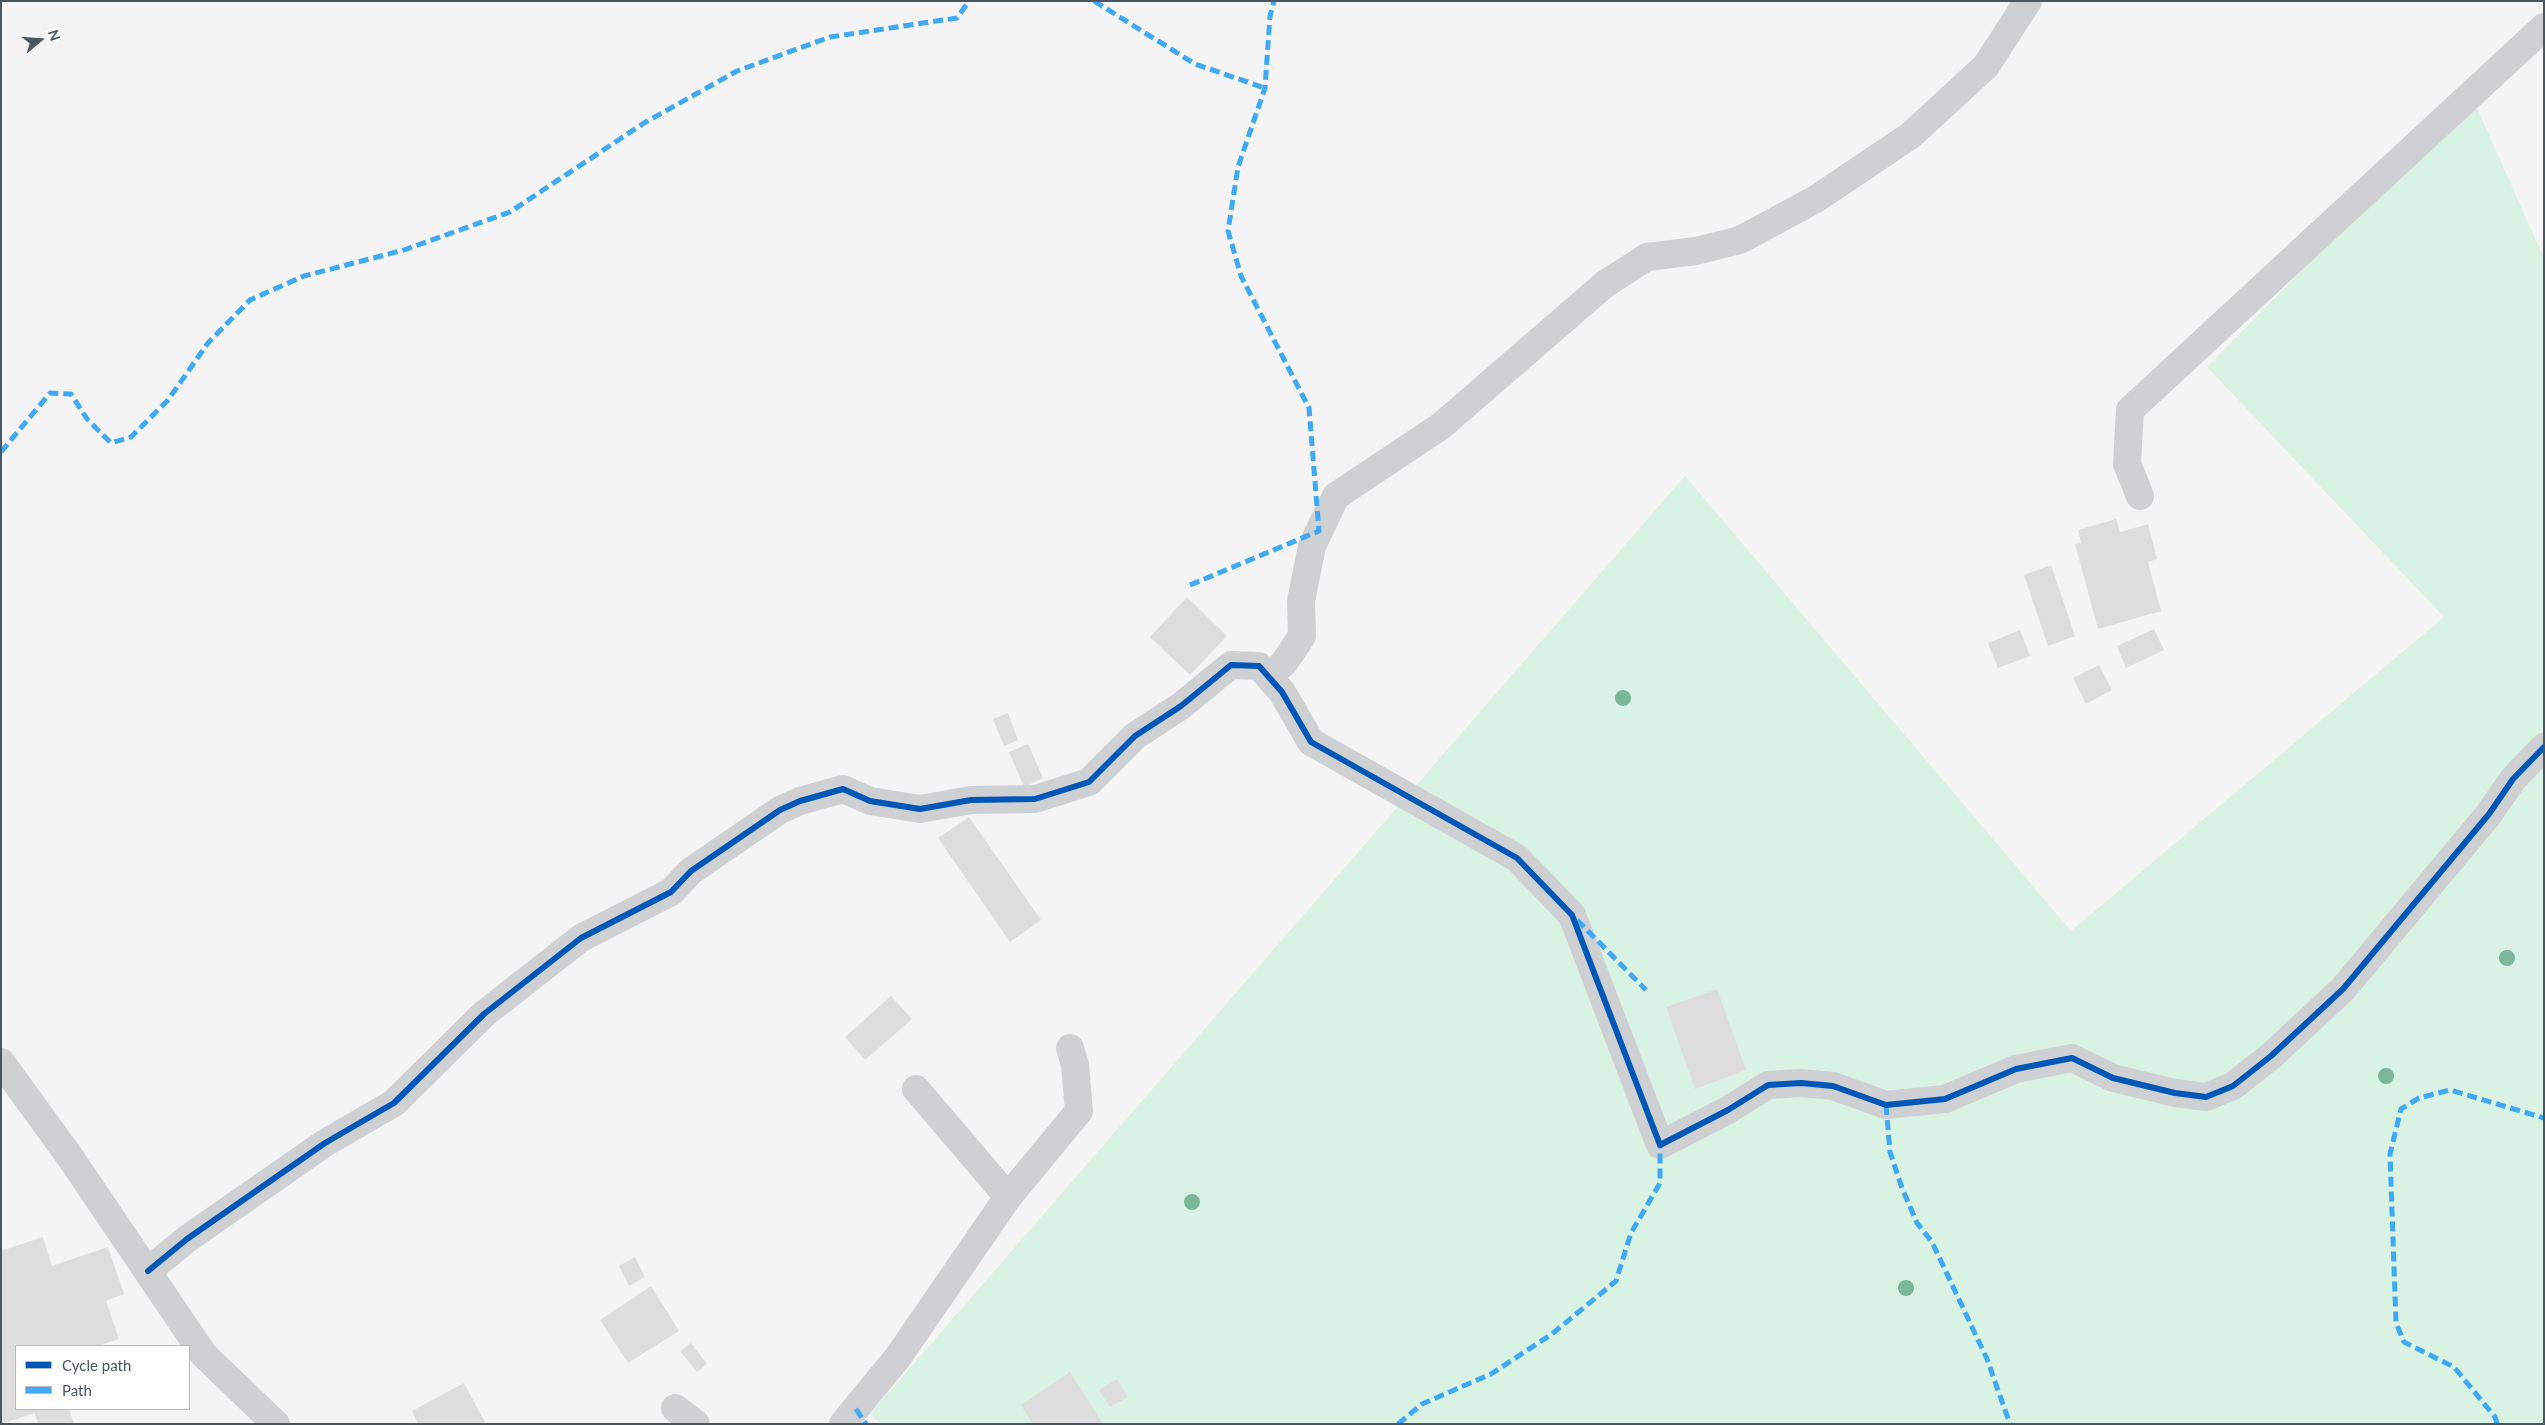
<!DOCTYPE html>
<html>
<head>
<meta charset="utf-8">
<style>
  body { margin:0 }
  #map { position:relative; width:2545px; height:1425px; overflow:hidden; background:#f4f4f4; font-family:Lato,sans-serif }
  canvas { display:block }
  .frame { position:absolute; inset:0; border:2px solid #4a5661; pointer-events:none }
  .legend { position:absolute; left:15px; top:1345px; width:175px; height:65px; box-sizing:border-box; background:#fff; border:1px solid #b7bbc0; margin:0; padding:6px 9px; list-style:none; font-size:15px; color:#4a5661 }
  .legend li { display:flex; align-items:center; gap:10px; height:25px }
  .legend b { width:25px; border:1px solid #b7bbc0 }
  .north { position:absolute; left:15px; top:15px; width:50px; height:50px; -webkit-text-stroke:4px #fff; paint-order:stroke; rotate:72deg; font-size:14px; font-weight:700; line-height:20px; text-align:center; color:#4a5661 }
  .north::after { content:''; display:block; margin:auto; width:18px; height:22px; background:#4a5661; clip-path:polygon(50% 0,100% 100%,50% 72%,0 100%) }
</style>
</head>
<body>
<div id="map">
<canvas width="2545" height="1425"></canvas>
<div class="frame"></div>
<ul class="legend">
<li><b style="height:6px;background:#0057b8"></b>Cycle path</li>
<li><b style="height:6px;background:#3fa9f5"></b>Path</li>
</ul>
<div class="north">N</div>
</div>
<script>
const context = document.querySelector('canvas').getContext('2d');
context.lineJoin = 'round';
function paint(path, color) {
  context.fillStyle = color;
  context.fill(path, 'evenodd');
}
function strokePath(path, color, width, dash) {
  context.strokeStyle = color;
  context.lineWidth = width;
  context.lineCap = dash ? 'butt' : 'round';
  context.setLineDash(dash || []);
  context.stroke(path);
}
paint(new Path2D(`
  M2472,97l72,161v1166h-1663l-11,-10 815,-938 386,455 373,-314 -237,-250z`), '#d9f2e3');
paint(new Path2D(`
  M2116,519l4,13 28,-8 9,35 -9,3 13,49 -63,18 -23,-85 6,-1 -3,-13z
  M2051,565l24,71 -27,10 -24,-71z
  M1187,597l40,39 -37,39 -40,-38z
  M2154,629l10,21 -38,18 -9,-22z
  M2020,630l10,26 -32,12 -10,-25z
  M2099,665l13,25 -26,14 -13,-26z
  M1008,713l10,27 -14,6 -11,-27z
  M1028,744l15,34 -19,9 -15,-35z
  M969,817l72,103 -31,22 -72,-104z
  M1717,989l29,81 -51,19 -29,-82z
  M891,996l21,23 -47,41 -20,-23z
  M43,1237l9,29 56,-19 16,47 -18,7 13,38 -22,7h-81v63h53l5,15h-36l-3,-11 -34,11v-173z
  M635,1257l10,20 -16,9 -10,-20z
  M651,1286l28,45 -51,32 -28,-43z
  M691,1343l16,21 -10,8 -17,-21z
  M1070,1372l33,52h-70l-12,-19z
  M1117,1379l11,18 -18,10 -11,-17z
  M464,1383l22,41h-68l-6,-13z`), '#ddddde');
strokePath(new Path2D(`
  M2140,496l-13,-32 3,-54 414,-383
  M1268,676l16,-13 18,-27 -1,-35 11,-55 24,-50 105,-70 164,-142 42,-27 49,-6 44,-11 76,-41 95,-64 75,-69 42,-65
  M1,1062l69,95 134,198 72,69
  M916,1089l92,108
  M148,1271l39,-32 138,-96 69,-40 90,-89 97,-76 90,-46 20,-21 89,-61 20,-9 43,-12 27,12 50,8 51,-9 64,-1 54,-17 46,-46 46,-30 50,-41 28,1 23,26 29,50 206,116 55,57 88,230 68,-35 40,-25 33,-2 32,3 53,19 59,-6 71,-30 56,-11 41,20 62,15 31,4 27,-11 38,-30 72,-67 146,-175 24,-35 31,-32
  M675,1408l21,16
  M843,1424l55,-67 110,-160 71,-86 -4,-46 -5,-17`), '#ced0d2', 28);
strokePath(new Path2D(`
  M1094,1l101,63 70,24
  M1,452l49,-59 21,1 16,25 24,24 20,-6 37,-37 40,-57 42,-43 54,-24 100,-26 106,-38 134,-89 93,-52 93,-34 127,-19 12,-17
  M1190,585l129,-54 -10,-123 -68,-132 -13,-45 10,-64 27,-79 5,-72 4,-15
  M1577,920l69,70
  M1886,1105l4,47 12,36 15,35 15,19 55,117 23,65
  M856,1409l10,15
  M1398,1424l24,-20 69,-30 61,-40 64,-53 15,-48 29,-50v-38
  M2497,1424l-2,-7 -41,-50 -50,-25 -8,-19 -6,-169 11,-45 18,-11 31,-8 94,28`), '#3fa9f5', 5, [10, 5]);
strokePath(new Path2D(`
  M148,1271l39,-32 138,-96 69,-40 90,-89 97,-76 90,-46 20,-21 89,-61 20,-9 43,-12 27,12 50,8 51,-9 64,-1 54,-17 46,-46 46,-30 50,-41 28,1 23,26 29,50 206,116 55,57 88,230 68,-35 40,-25 33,-2 32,3 53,19 59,-6 71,-30 56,-11 41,20 62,15 31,4 27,-11 38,-30 72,-67 146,-175 24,-35 31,-32`), '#0057b8', 6);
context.fillStyle = '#7ab899';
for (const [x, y] of [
  [1623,698],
  [2507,958],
  [2386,1076],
  [1192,1202],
  [1906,1288]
]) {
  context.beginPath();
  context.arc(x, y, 8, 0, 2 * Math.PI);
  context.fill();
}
</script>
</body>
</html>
